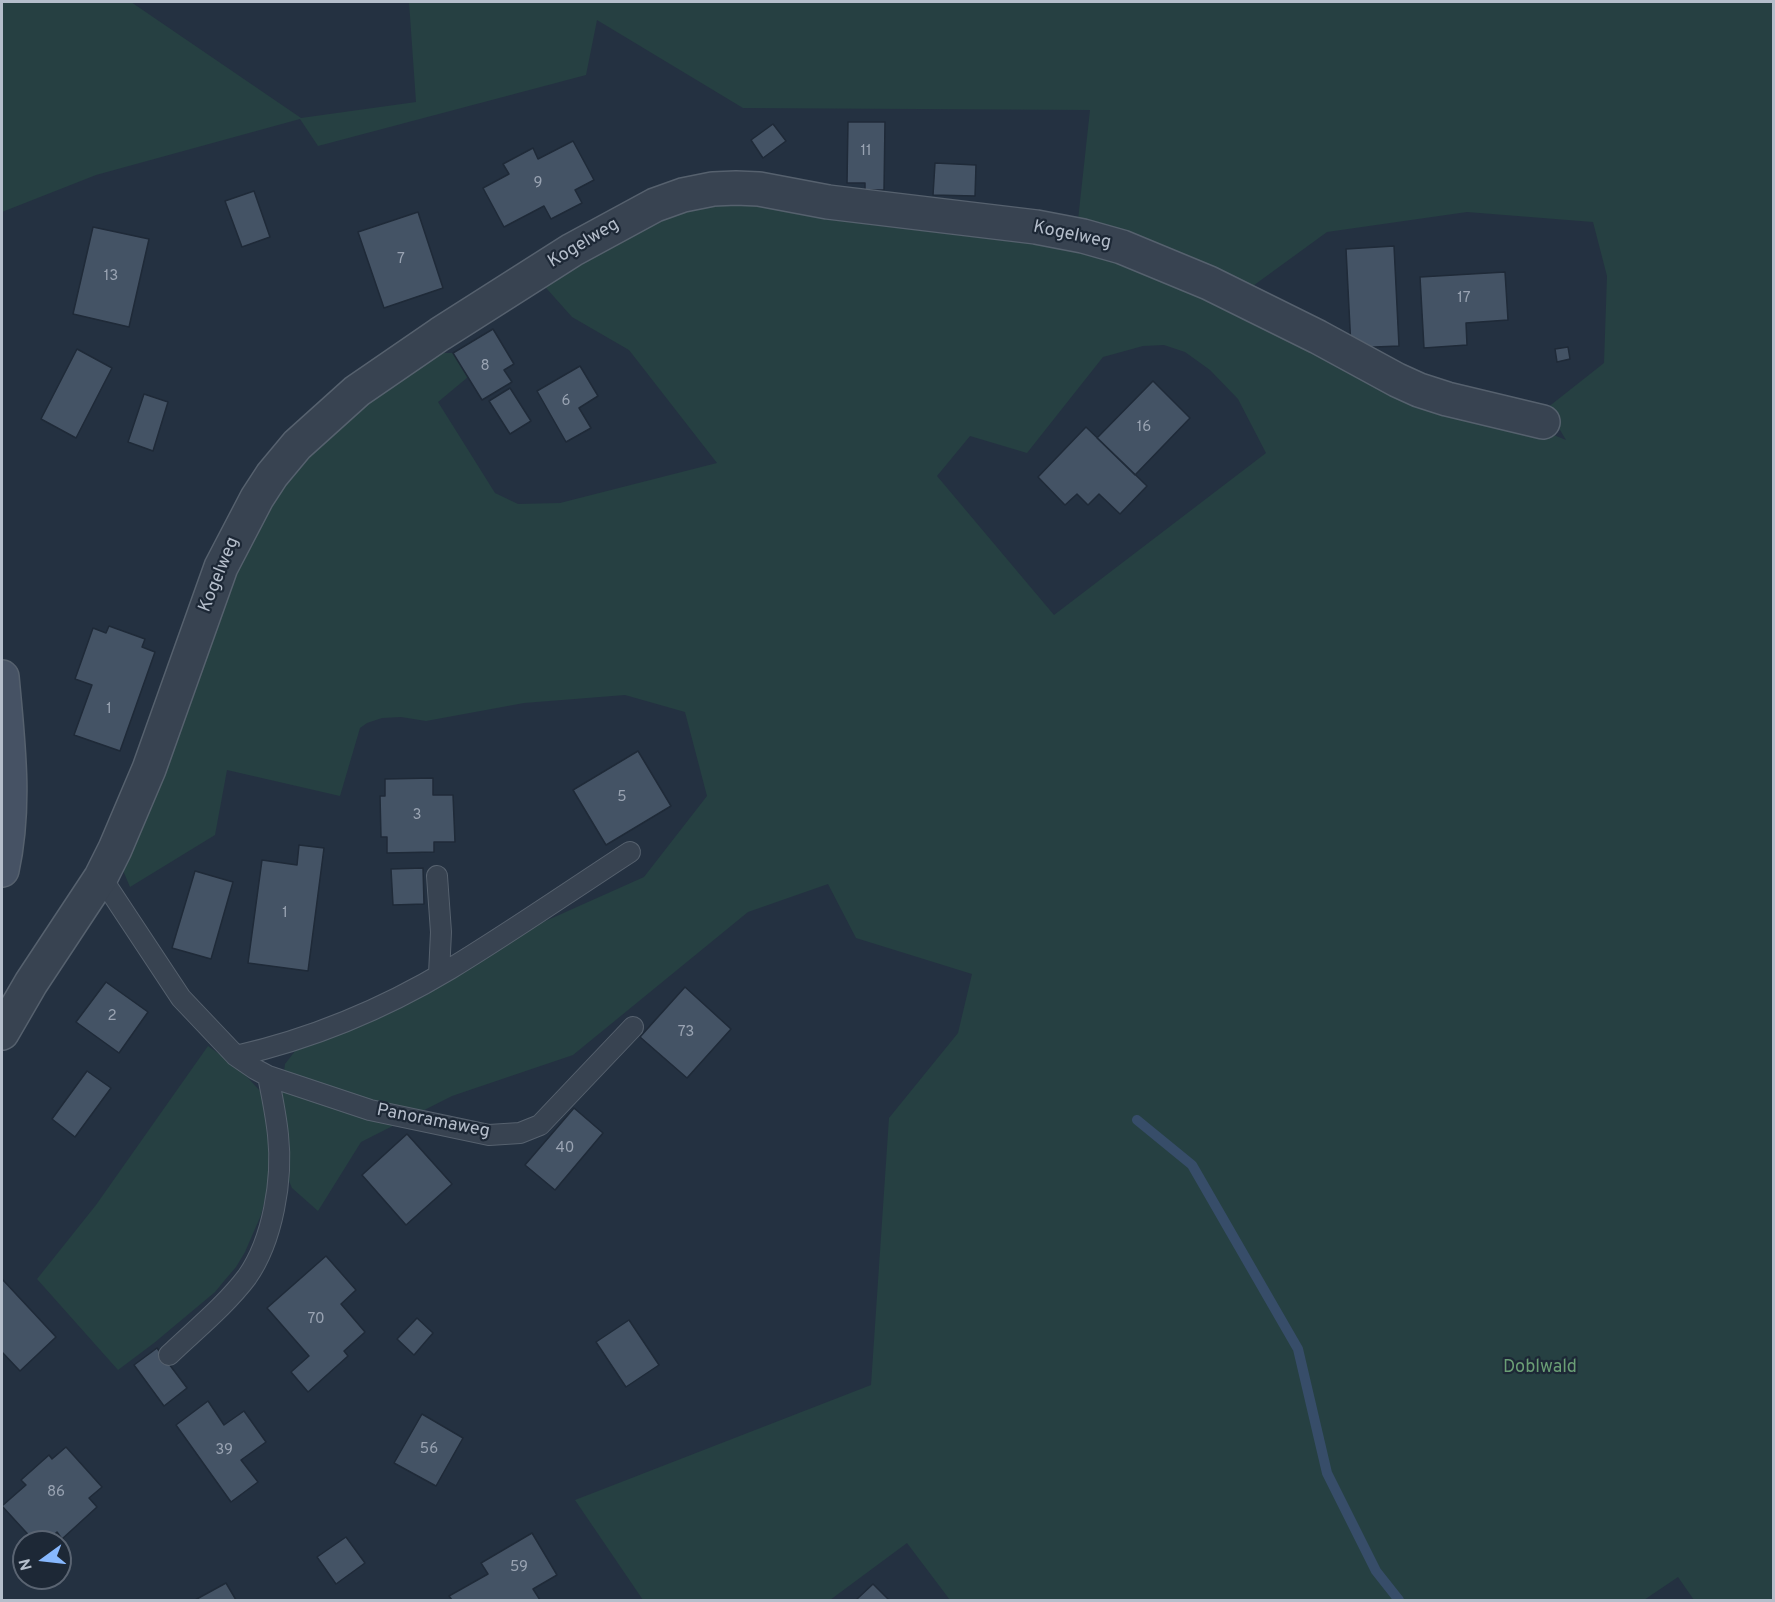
<!DOCTYPE html>
<html>
<head>
<meta charset="utf-8">
<style>
  body { margin:0 }
  #map { position:relative; width:1775px; height:1602px; overflow:hidden; background:#243141; font-family:Overpass,sans-serif }
  canvas { display:block }
  .frame { position:absolute; inset:0; border:3px solid #b5becb; pointer-events:none }
  .north { position:absolute; left:12px; top:1530px; width:60px; height:60px; box-sizing:border-box; background:#1d2836; border:2px solid #5a6472; border-radius:50%; rotate:255deg; font-size:16px; font-weight:700; line-height:24px; text-align:center; color:#b5becb }
  .north::after { content:''; display:block; margin:auto; width:21px; height:27px; background:#87b8fe; clip-path:polygon(50% 0,100% 100%,50% 72%,0 100%) }
</style>
</head>
<body>
<div id="map">
<canvas width="1775" height="1602"></canvas>
<div class="frame"></div>
<div class="north">N</div>
</div>
<script>
const context = document.querySelector('canvas').getContext('2d');
context.lineJoin = 'round';
function paint(path, color) {
  context.fillStyle = color;
  context.fill(path, 'evenodd');
}
function strokePath(path, color, width, dash) {
  context.strokeStyle = color;
  context.lineWidth = width;
  context.lineCap = dash ? 'butt' : 'round';
  context.setLineDash(dash || []);
  context.stroke(path);
}
function drawText(font, color, halo, rows, align = 'center') {
  context.font = font + ' Overpass,sans-serif';
  context.lineWidth = 4.5;
  context.setLineDash([]);
  context.textBaseline = 'middle';
  context.strokeStyle = halo;
  context.fillStyle = color;
  for (const [text, x, y, turn = 0] of rows) {
    context.save();
    context.translate(x, y);
    context.rotate((+turn || 0) * Math.PI / 180);
    context.textAlign = isNaN(turn) ? turn : align;
    if (halo) context.strokeText(text, 0, 0);
    context.fillText(text, 0, 0);
    context.restore();
  }
}
paint(new Path2D(`
  M2,2h129l170,116 115,-16 -7,-100h1364v1598h-79l-16,-23 -34,23h-694l-43,-57 -77,57h-187l-68,-100 296,-115 18,-267 69,-85 14,-59 -116,-36 -28,-54 -80,28 -175,143 -121,41 -91,46 -43,69 -26,-23 -7,-16 -5,-70 5,-38 14,-18 222,-114 123,-55 63,-81 -22,-84 -60,-17 -101,8 -98,18 -25,-4 -19,1 -15,5 -7,5 -20,68 -113,-26 -12,65 -85,52 -8,-19 106,-298 51,-90 146,-127h28l15,24 -30,25 57,91 23,11 42,-1 157,-40 -88,-113 -57,-33 -33,-37 37,-23 137,-60 368,46 485,197 -19,-32 57,-45 3,-87 -14,-54 -126,-10 -140,20 -81,59 -168,-71 12,-110 -347,-2 -146,-88 -11,55 -268,71 -18,-27 -204,56 -94,37zM1164,345l21,7 25,18 28,29 28,54 -212,162 -117,-139 33,-40 57,17 76,-96 40,-11z
  M208,1046l31,22 22,24 7,19 4,62 -11,42 -16,37 -9,15 -12,14 -9,11 -61,51 -36,27 -81,-91 59,-74z`), '#264042');
strokePath(new Path2D(`
  M1137,1120l55,45 106,184 29,124 49,98 23,29`), '#374d69', 10);
const building = new Path2D(`
  M848,122h37l-1,68h-19v-7h-18z
  M773,124l13,17 -23,17 -12,-18z
  M573,141l21,39 -19,10 7,13 -31,16 -7,-13 -40,21 -21,-39 26,-14 -6,-10 30,-16 5,11z
  M935,163l41,2 -1,31 -42,-1z
  M254,191l16,46 -28,10 -17,-46z
  M418,212l25,76 -59,20 -26,-76z
  M93,227l56,12 -20,88 -56,-13z
  M1394,246l5,100 -48,2 -5,-99z
  M1505,272l3,48 -42,3 1,22 -43,3 -4,-71z
  M493,329l21,35 -10,6 8,12 -30,18 -29,-47z
  M1568,347l2,12 -13,3 -2,-13z
  M77,349l35,19 -36,70 -35,-19z
  M580,366l18,30 -19,12 12,20 -25,14 -29,-51z
  M1153,381l37,37 -55,57 -38,-37z
  M510,388l21,33 -21,13 -21,-33z
  M144,394l24,8 -15,49 -25,-9z
  M1086,427l61,59 -27,28 -21,-20 -11,11 -11,-11 -12,11 -27,-28z
  M109,626l36,13 -3,8 13,5 -35,99 -46,-16 18,-50 -17,-6 18,-51 13,5z
  M638,751l33,55 -65,39 -33,-55z
  M433,778v17h20l2,47h-21v10l-47,1v-16h-6l-1,-41h5v-17z
  M299,845l25,3 -16,123 -60,-8 14,-103 35,5z
  M423,868l1,36 -31,1 -2,-36z
  M195,871l38,11 -22,77 -39,-11z
  M106,982l42,30 -29,41 -43,-31z
  M685,987l46,42 -44,49 -47,-41z
  M87,1071l24,17 -36,49 -23,-18z
  M574,1108l29,25 -48,57 -30,-25z
  M407,1134l45,50 -46,41 -44,-50z
  M326,1256l30,34 -15,14 24,28 -21,19 4,5 -40,36 -17,-20 18,-16 -42,-48z
  M2,1279l54,58 -36,34 -18,-19z
  M417,1318l16,15 -19,22 -17,-16z
  M629,1320l30,45 -33,22 -30,-45z
  M157,1348l30,40 -23,18 -30,-41z
  M208,1401l16,24 20,-14 22,31 -25,18 17,22 -27,20 -55,-77z
  M422,1414l41,24 -27,48 -42,-23z
  M66,1447l36,40 -13,11 8,9 -35,32 -5,-7 -11,10h-11l-33,-36 24,-21 -5,-5 28,-25 3,4z
  M532,1533l25,42 -24,14 7,11h-88l-3,-4 39,-22 -7,-11z
  M346,1537l19,26 -29,21 -19,-27z
  M226,1583l10,17h-41z
  M873,1584l16,16h-33z`);
paint(building, '#445365');
strokePath(building, '#1f2a38', 1.5);
const lane = new Path2D(`
  M437,876l4,56 -2,42
  M101,877l80,121 55,58 19,13 13,7 102,34 119,25 31,-2 20,-8 93,-98
  M236,1056c75,-17 149,-48 214,-87 61,-37 120,-78 180,-117
  M169,1355c26,-25 56,-49 78,-78 26,-37 36,-98 31,-142 -2,-20 -6,-39 -10,-59`);
const street = new Path2D(`
  M2,1033l29,-50 70,-106 14,-28 34,-80 72,-202 36,-69 15,-23 25,-30 60,-54 83,-57 132,-84 83,-45 28,-10 30,-6 23,-1 23,1 69,13 208,25 47,9 39,11 87,36 109,54 79,43 22,10 28,9 96,23`);
const secondary = new Path2D(`
  M2,677c6,65 14,129 0,193`);
strokePath(lane, '#56616e', 22);
strokePath(street, '#56616e', 36);
strokePath(secondary, '#56616e', 36);
strokePath(lane, '#384351', 20);
strokePath(street, '#384351', 33);
strokePath(secondary, '#465264', 33);
drawText('15px', '#99a3b2', null, [
  ["11",866,152],
  ["9",538,184],
  ["7",401,260],
  ["13",111,277],
  ["17",1464,299],
  ["8",485,367],
  ["6",566,402],
  ["16",1144,428],
  ["1",109,710],
  ["5",622,798],
  ["3",417,816],
  ["1",285,914],
  ["2",112,1017],
  ["73",686,1033],
  ["40",565,1149],
  ["70",316,1320],
  ["56",429,1450],
  ["39",224,1451],
  ["86",56,1493],
  ["59",519,1568]
]);
drawText('18px', '#b5becb', '#1d2836', [
  ["Kogelweg",1072,236,12],
  ["Kogelweg",584,244,-31],
  ["Kogelweg",220,575,-68],
  ["Panoramaweg",433,1122,11]
]);
drawText('18px', '#6a9e75', '#1d2836', [
  ["Doblwald",1540,1368]
]);
</script>
</body>
</html>
